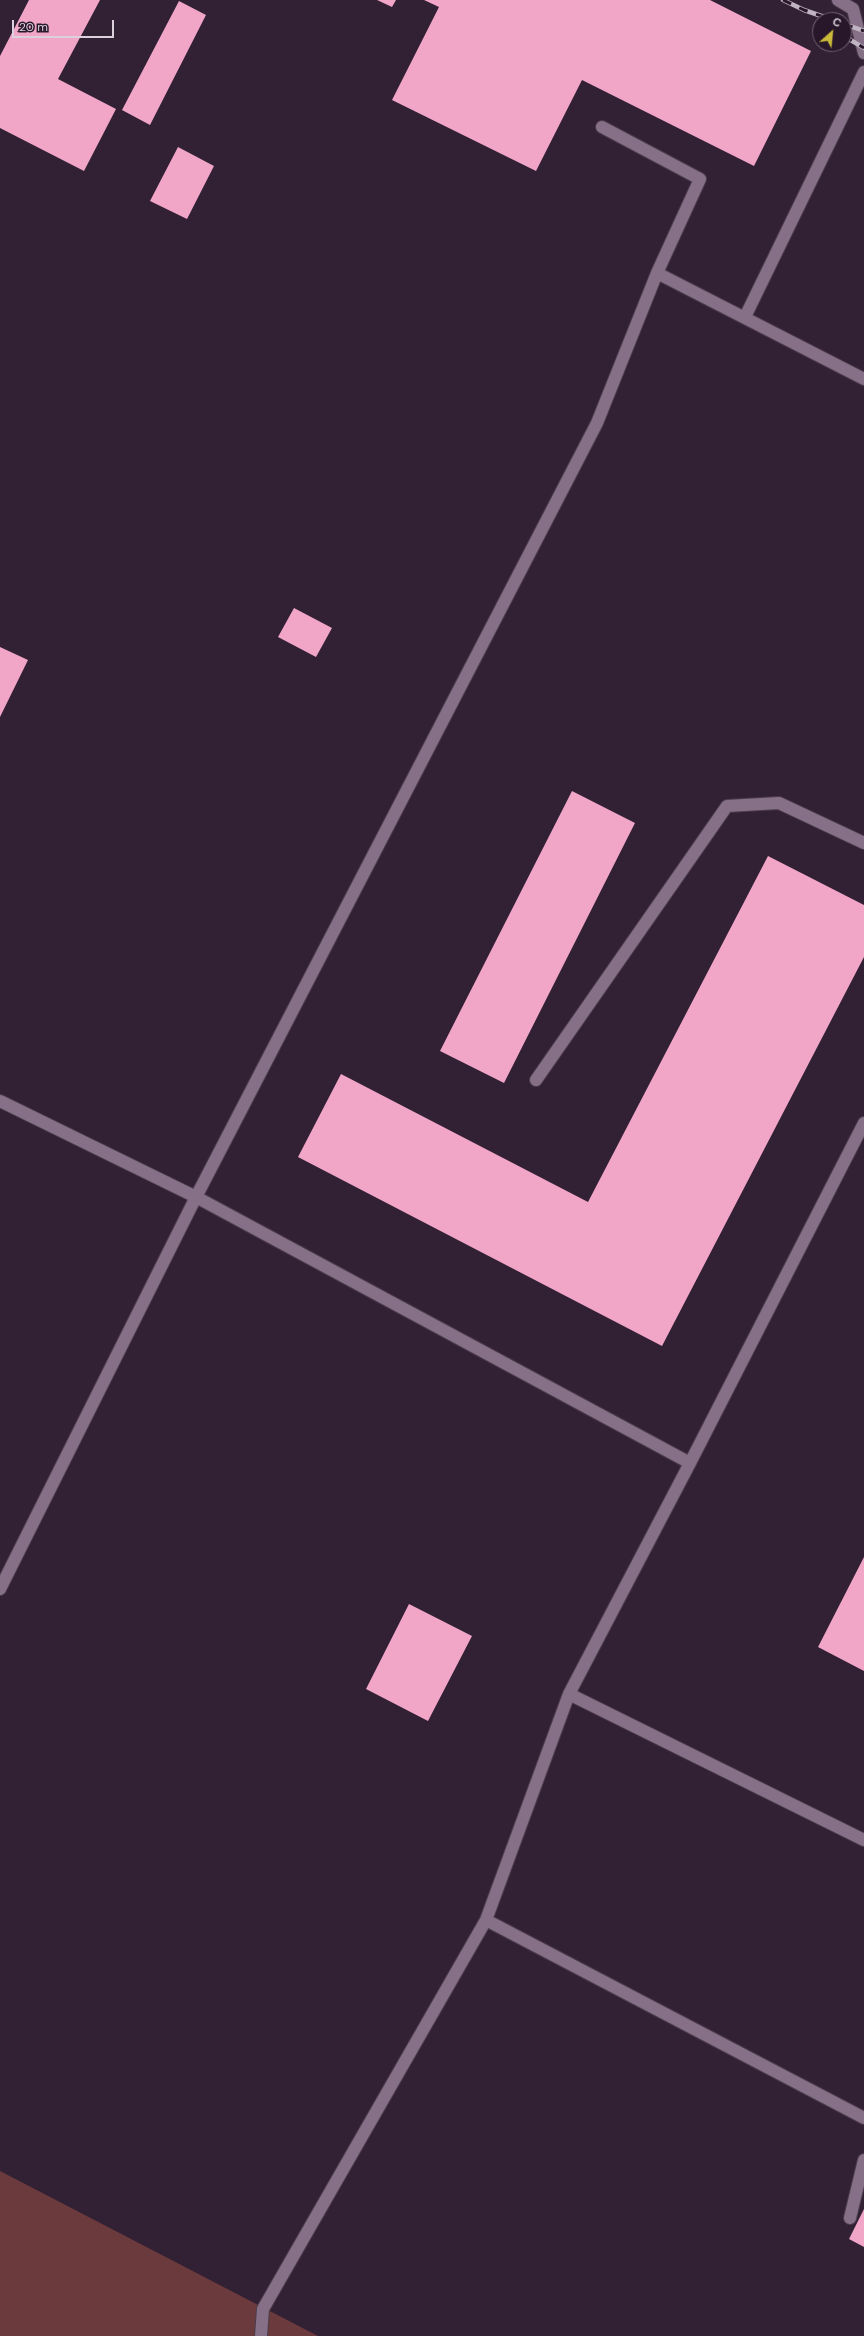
<!DOCTYPE html>
<html>
<head>
<meta charset="utf-8">
<style>
  body { margin:0 }
  #map { position:relative; width:864px; height:2336px; overflow:hidden; background:#322034; font-family:"DM Sans",sans-serif }
  canvas { display:block }
  .north { position:absolute; left:812px; top:12px; width:40px; height:40px; box-sizing:border-box; background:#28172a; border:1px solid #706172; border-radius:50%; rotate:27deg; font-size:11px; font-weight:700; line-height:16px; text-align:center; color:#dcd0dd }
  .north::after { content:''; display:block; margin:auto; width:14px; height:18px; background:#cbba39; clip-path:polygon(50% 0,100% 100%,50% 72%,0 100%) }
  .scale { position:absolute; left:12px; top:20px; width:102px; height:18px; box-sizing:border-box; border:2px solid #dcd0dd; border-top:0; padding-left:5px; font-size:12px; line-height:14px; white-space:nowrap; color:#dcd0dd; -webkit-text-stroke:3px #28172a; paint-order:stroke }
</style>
</head>
<body>
<div id="map">
<canvas width="864" height="2336"></canvas>
<div class="north">С</div>
<div class="scale">20 m</div>
</div>
<script>
const context = document.querySelector('canvas').getContext('2d');
context.lineJoin = 'round';
function paint(path, color) {
  context.fillStyle = color;
  context.fill(path, 'evenodd');
}
function strokePath(path, color, width, dash) {
  context.strokeStyle = color;
  context.lineWidth = width;
  context.lineCap = dash ? 'butt' : 'round';
  context.setLineDash(dash || []);
  context.stroke(path);
}
paint(new Path2D(`
  M0,2171l318,165h-318z`), '#6b3a3c');
paint(new Path2D(`
  M29,0h71l-42,79 58,30 -32,62 -84,-43v-72z
  M377,0h19l-4,7z
  M424,0h286l101,51 -57,115 -172,-86 -46,91 -144,-71 47,-93z
  M179,1l27,14 -56,110 -28,-15z
  M178,147l36,19 -27,53 -37,-18z
  M294,608l38,20 -16,29 -38,-20z
  M0,647l28,13 -28,57z
  M572,791l63,32 -131,260 -64,-32z
  M768,856l96,49v52l-202,389 -364,-189 43,-83 247,128z
  M864,1557v114l-46,-24z
  M409,1604l63,32 -44,85 -62,-32z
  M864,2209v38l-15,-8z`), '#f1a6c8');
const minor = new Path2D(`
  M838,0l15,9 11,44
  M657,273l207,106
  M745,317l119,-245
  M536,1080l191,-274 52,-3 85,40
  M0,1101l196,96 494,266
  M0,1589l196,-392 401,-774 60,-150 43,-94 -98,-52
  M569,1694l295,146
  M486,1920l378,198
  M850,2218l14,-58
  M261,2336l2,-27 223,-389 83,-226 121,-231 174,-340`);
strokePath(minor, '#4c3d4d', 14);
strokePath(minor, '#857087', 12);
const rail = new Path2D(`
  M783,0l21,10 29,10
  M844,24l20,7
  M844,36l20,12`);
strokePath(rail, '#c1b4c2', 4.5);
strokePath(rail, '#28172a', 3, [9]);
</script>
</body>
</html>
